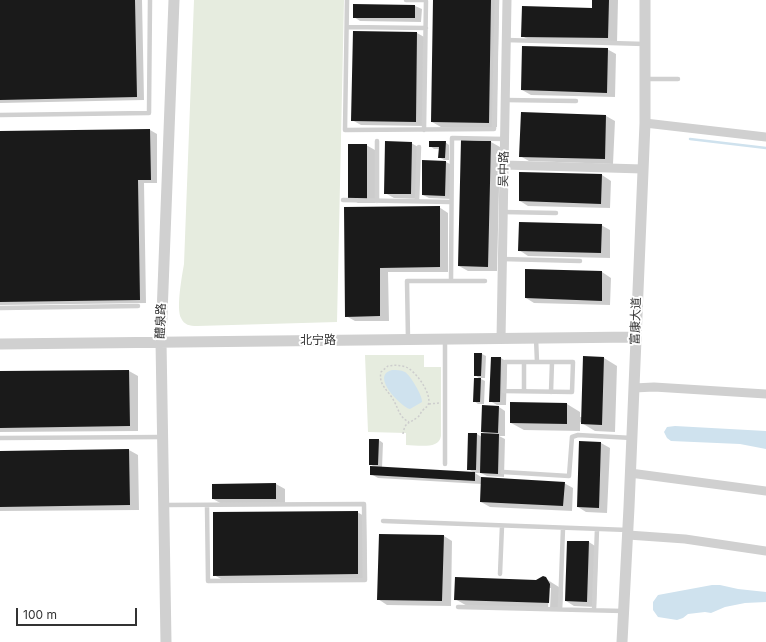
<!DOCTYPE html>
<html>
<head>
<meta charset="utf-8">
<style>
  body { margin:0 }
  #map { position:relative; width:766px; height:642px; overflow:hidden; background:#fff; font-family:Inter,sans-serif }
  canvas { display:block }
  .scale { position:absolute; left:16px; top:608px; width:121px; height:18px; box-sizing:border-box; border:2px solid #333; border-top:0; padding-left:5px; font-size:12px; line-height:14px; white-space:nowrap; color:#333; -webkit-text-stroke:3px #fff; paint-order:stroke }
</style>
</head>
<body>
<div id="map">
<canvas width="766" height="642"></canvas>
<div class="scale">100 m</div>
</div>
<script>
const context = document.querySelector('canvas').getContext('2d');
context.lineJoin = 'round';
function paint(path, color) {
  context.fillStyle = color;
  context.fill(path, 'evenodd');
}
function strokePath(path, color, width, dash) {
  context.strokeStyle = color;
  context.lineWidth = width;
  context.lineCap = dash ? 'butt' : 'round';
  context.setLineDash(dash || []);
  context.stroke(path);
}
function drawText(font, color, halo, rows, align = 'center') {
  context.font = font + ' Inter,"Noto Sans SC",sans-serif';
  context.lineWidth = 4;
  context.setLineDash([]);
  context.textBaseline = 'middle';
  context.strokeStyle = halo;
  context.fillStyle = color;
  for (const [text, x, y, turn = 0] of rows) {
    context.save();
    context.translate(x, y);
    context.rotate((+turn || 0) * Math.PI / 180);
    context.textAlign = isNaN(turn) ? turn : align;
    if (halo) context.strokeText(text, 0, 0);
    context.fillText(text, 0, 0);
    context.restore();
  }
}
paint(new Path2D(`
  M194,0h150l-7,322 -140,4c-7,0 -13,-1 -16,-8 -5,-10 1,-42 3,-54z
  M365,355h59v12h17v69c-2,14 -24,9 -35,9v-12l-38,-1z`), '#e6ecdf');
paint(new Path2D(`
  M392,370c4,0 9,0 13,2 5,3 18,24 17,30l-12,7c-7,-1 -41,-33 -18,-39z
  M675,426l91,5v18l-26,-5 -69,-3 -4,-3 -3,-6 3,-5z
  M712,585h8l18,4 28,3v10l-21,1 -20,4 -14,6 -6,-1 -17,2 -5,4 -6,2 -19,-3 -5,-7v-8l5,-7z`), '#cfe2ee');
paint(new Path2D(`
  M0,0h142l2,100 -144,3z
  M434,0h65l-2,127h-56l-9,-5z
  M593,0h25l-1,43 -86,-2 -9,-5 71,-27z
  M354,5l61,1 7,3 -1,13 -61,-1 -6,-4z
  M354,32l63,1 9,5 -1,88 -64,-1 -9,-5z
  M607,49l9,5 -1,43 -84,-2 -9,-5z
  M606,116l9,5 -2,43 -84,-3 -9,-5z
  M150,130l7,4v49h-13l2,120 -146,2v-173z
  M445,142l4,3v15h-5l-5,-3 1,-8h-6l-4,-3z
  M491,142l9,5 -3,124h-29l-9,-5z
  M411,143l9,5 -1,51 -25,-1 -9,-5z
  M366,145l9,5v53h-17l-9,-5z
  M446,162l6,3v34l-23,-1 -6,-3z
  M520,173l82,2 9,6 -1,27 -82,-2 -8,-5z
  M439,207l9,6v59h-60l1,49h-34l-9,-5 -1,-108z
  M601,225l9,5v28l-82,-2 -9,-6z
  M526,270l76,2 9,6 -1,27 -76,-2 -8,-5z
  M482,354l4,2 -1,22h-6l-4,-3z
  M584,357l20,1 13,8 -2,66 -20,-1 -15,-9v9l-56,-1 -13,-7 56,-19 13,8v5h2z
  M501,358l6,4 -1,43h-9l-7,-4z
  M129,371l9,5v55l-138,1v-60z
  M481,379l4,2 -1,23h-6l-4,-3z
  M499,407l6,4v25h-6l6,3 -1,38 -17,-1 -6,-3h-6l-7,-4 1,-35h8l5,3 6,-2 -6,-3z
  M379,440l4,3 -1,25 93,5 6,4 83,6 9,5 -1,23 -82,-4 -9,-5 1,-18 -104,-6 -7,-4 5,-6 -6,-4z
  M601,443l9,5 -3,65 -21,-1 -8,-5z
  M129,450l9,5 1,55 -139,1v-59z
  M276,484l9,5v15h-63l-9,-5v-14z
  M357,512l9,5 1,61 -144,2 -9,-5z
  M444,536l8,5 -1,65 -64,-1 -9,-6z
  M568,542h21l9,6 -2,59 -22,-1 -8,-5z
  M543,577l19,12 1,3 -1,18 -93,-3 -14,-8 81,-17zM549,588h2l-1,20h-2z`), '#0003');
strokePath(new Path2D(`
  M690,139l76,9`), '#cfe2ee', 2.5);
paint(new Path2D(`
  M0,0h135l2,97 -137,3z
  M433,0h58l-2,123 -58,-1z
  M592,0h17l-1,38 -87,-1 1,-31 70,2z
  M353,4l62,1v13h-62z
  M353,31l64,1 -1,90 -65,-1z
  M522,46l86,2 -1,45 -86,-3z
  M521,112l85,3 -1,44 -86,-2z
  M150,129l1,51h-13l2,120 -140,2v-171z
  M461,140l30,1 -3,126 -30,-1z
  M385,141l27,1 -1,52h-27z
  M429,141h17l-1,17h-7l1,-11h-10z
  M348,144h19v55h-19z
  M422,160l24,1 -1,35 -23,-1z
  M519,172l83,2 -1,30 -82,-3z
  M440,206v61l-60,1v48l-35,1 -1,-110z
  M519,222l83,2 -1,29 -83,-2z
  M525,269l77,2v30l-77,-3z
  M474,353h8l-1,23h-7z
  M583,356l21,1 -2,68 -21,-1z
  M491,357h10l-1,45h-11z
  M129,370l1,56 -130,2v-57z
  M474,378h7l-1,24h-7z
  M510,402l57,1v21l-57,-1z
  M482,405l17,1 -1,27 -17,-1z
  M468,433h9l-1,37h-9z
  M481,433l18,1 -1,40 -18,-1z
  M369,439h10l-1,26h-9z
  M579,441l22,1 -2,66 -22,-1z
  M129,449l1,56 -130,2v-56z
  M370,466l105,6v9l-105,-6z
  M481,477l84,5 -2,24 -83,-4z
  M276,483v16h-64v-15z
  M358,511v63l-145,2v-64z
  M379,534l65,1 -2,66 -65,-1z
  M567,541h22l-2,61 -22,-1z
  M543,576l3,1 4,7 -1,19 -95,-3 1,-23 81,3z`), '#1a1a1a');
strokePath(new Path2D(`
  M429,404l10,-1
  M403,434c2,-13 6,-10 15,-17 2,-2 3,-5 5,-7 3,-3 3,-2 5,-5 5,-10 -12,-34 -22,-38 -6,-2 -12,-2 -18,-1l-7,6c-3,13 8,19 13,29 5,9 5,16 15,21`), '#cdcdcd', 1.5, [2, 2]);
strokePath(new Path2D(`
  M347,0l-2,130 149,-1 3,-129
  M406,0h20
  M347,27l79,1
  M506,40l139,4
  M646,79h32
  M505,100l71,1
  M0,115l149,-2 1,-113
  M424,130l2,-130
  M343,200l108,2
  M377,201v-60
  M417,201l2,-54
  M503,212l53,1
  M502,259l78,2
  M451,281l1,-143 53,1
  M0,308l138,-2
  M536,338l1,24h36l-1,30 -68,-1 1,-29h32
  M408,339l-1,-58h78
  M445,339v125
  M524,391v-29
  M551,392l1,-30
  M0,438l163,-1
  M503,472l66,4 3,-39 6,-2 54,3
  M164,505l200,-1 1,76 -157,1 -1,-75
  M383,521l245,9
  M500,574l2,-48
  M458,607l165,4
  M560,609l3,-81
  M594,610l3,-81`), '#d0d0d0', 4.5);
strokePath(new Path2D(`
  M645,123l121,14
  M504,165l139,4
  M501,339l6,-339
  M634,388l20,-1 112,7
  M630,473l136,18
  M628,535l57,4 81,12`), '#d0d0d0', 9);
strokePath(new Path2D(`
  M0,344l636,-7
  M166,642l-5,-301 13,-341
  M622,642l7,-135 16,-384v-123`), '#d0d0d0', 11);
drawText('12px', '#333', '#fff', [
  ["吴中路",504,169,-89],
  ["醴泉路",161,321,-88],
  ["富康大道",636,321,-88],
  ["北宁路",318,340]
]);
</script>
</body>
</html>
